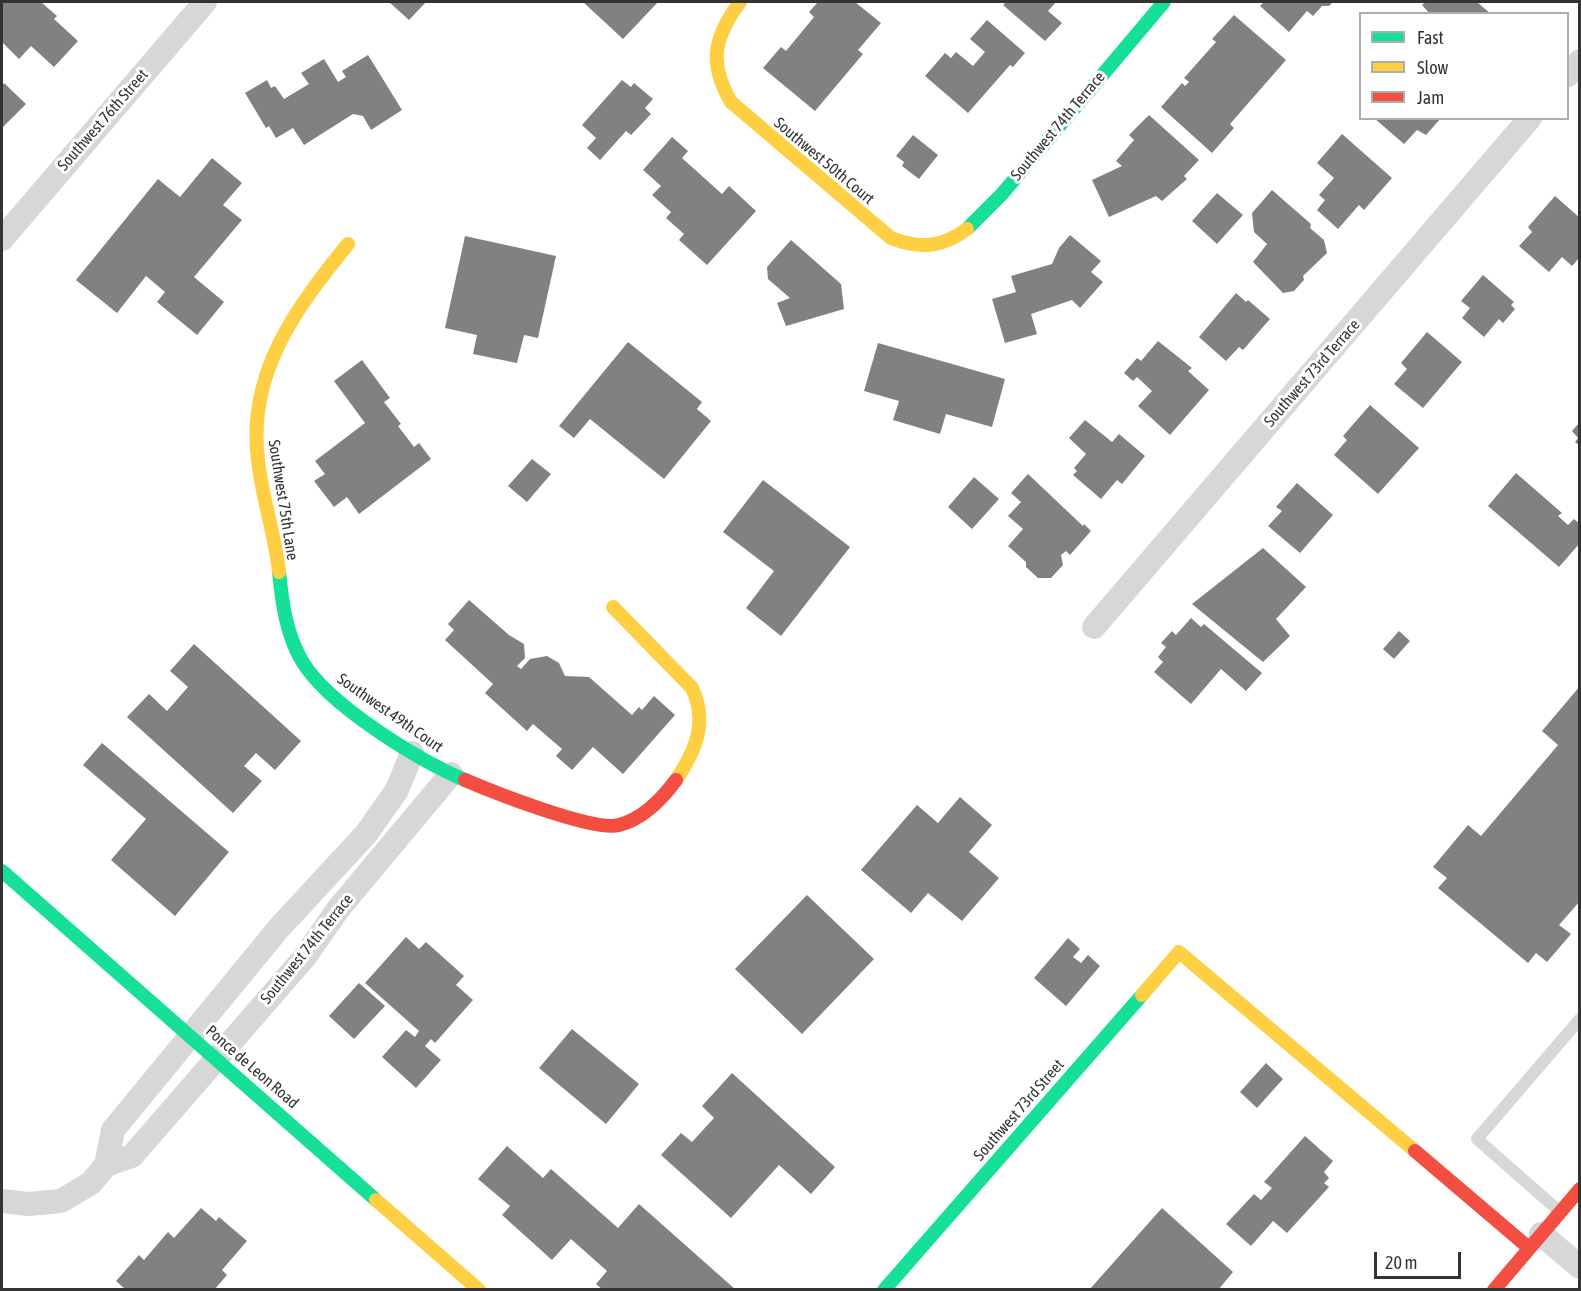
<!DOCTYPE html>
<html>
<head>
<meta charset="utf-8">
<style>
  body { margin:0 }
  #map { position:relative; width:1581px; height:1291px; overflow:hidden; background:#fff; font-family:"Asap Condensed",sans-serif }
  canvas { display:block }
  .frame { position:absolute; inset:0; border:3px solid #333; pointer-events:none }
  .legend { position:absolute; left:1359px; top:12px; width:210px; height:108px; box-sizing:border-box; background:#fff; border:2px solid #adadad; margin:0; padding:8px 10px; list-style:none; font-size:18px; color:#333 }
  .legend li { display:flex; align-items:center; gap:12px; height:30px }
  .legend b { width:30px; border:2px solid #adadad }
  .scale { position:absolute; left:1374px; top:1252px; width:87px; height:27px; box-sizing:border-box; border:3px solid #333; border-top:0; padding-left:8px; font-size:18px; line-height:21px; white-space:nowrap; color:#333; -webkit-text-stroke:4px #fff; paint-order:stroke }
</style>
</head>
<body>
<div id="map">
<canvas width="1581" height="1291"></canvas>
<div class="frame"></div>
<ul class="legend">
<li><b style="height:8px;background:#16e098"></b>Fast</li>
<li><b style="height:8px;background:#ffcf43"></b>Slow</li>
<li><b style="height:8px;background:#f24e42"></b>Jam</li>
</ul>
<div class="scale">20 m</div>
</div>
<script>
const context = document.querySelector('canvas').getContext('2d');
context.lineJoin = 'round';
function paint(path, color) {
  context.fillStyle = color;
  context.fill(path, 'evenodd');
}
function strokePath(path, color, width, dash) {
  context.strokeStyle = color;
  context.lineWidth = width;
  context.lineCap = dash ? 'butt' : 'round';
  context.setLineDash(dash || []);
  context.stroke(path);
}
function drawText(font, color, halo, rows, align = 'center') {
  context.font = font + ' "Asap Condensed",sans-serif';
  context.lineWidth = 6;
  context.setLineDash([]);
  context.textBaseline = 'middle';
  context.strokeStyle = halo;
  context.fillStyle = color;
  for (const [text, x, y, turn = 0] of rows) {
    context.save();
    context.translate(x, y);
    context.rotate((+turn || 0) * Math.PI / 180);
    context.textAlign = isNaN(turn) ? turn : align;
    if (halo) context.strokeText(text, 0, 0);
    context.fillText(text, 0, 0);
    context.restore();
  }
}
paint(new Path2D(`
  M2,2h39l16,14 -3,3 24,22 -24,26 -23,-21 -12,13 -17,-17z
  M389,2h37l-17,18z
  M583,2h75l-35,37z
  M818,2h37l26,21 -23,27 5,4 -48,57 -52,-43 18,-21 5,4 28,-34 -5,-5z
  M1006,2h50l-8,9 14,12 -17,18 -42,-36z
  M1264,2h69l-4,4h-7l-9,10 -6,-5 -18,21 -29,-26z
  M1425,2h52l14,12h-61l-8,-9z
  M1234,15l52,45 -56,64 4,4 -22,25 -51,-46 21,-24 3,3 4,-4 -5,-4 32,-36 -4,-3z
  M987,20l38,33 -12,14 -3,-2 -42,48 -43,-37 20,-23 6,5 5,-6 17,14 12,-14 -15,-13z
  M368,55l34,55 -31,20 -8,-14 -10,-2 -49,31 -11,-17 -17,10 -7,-12 -3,2 -21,-35 22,-13 4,8 4,-2 9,13 25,-15 -8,-11 23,-14 14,23 8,-5 -4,-6z
  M622,80l9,7 3,-4 19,16 -8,9 6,6 -20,21 -5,-4 -26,29 -13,-12 9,-10 -14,-13z
  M4,83l22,21 -23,23 -1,-41z
  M1149,115l50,45 -15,16 3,3 -25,22 -6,-5 -47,21 -17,-37 30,-14 -6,-5 18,-21 -5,-5z
  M1374,118h67l-15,17 -9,-5 -13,14z
  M1342,134l50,44 -28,32 -5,-5 -21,24 -21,-19 8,-10 -6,-5 15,-17 -17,-15z
  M913,135l25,20 -19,24 -17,-13 2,-4 -8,-6z
  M672,137l16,14 -6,7 40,36 7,-8 27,25 -49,54 -28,-25 5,-6 -18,-16 5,-6 -19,-17 9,-9 -18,-16z
  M212,158l30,25 -19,22 19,15 -48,57 30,25 -27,33 -40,-33 8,-10 -19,-16 -29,37 -41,-33 82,-101 22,18z
  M1272,190l39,34 -1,4 14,12 3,13 -24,23 1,4 -10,11 -11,2 -30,-31 14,-18 -13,-12 -2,-19z
  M1217,193l26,22 -26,29 -25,-23z
  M1555,196l25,22v39l-8,9 -10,-9 -13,15 -30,-26 13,-14 -4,-5z
  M1070,235l31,26 -10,11 12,10 -23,26 -8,-8 -41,14 6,20 -32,9 -13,-44 24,-7 -5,-16 41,-12 7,-16z
  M465,236l91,20 -18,82 -14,-3 -7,28 -44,-9 4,-19 -32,-7z
  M791,240l50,44 3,25 -58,17 -9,-23 13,-5 -22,-19 -1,-12z
  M1483,275l31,27 -3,3 4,4 -12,14 -4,-4 -15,18 -22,-19 8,-10 -9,-7z
  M1236,293l10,9 2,-2 22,19 -27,31 -4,-3 -13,14 -27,-24z
  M1427,332l35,30 -39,46 -29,-24 13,-15 -6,-6z
  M1158,341l34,27 -4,3 21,19 -39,45 -32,-29 14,-15 -15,-14 -4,4 -9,-8 13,-15 4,3z
  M628,342l74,60 -5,7 14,12 -47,58 -74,-60 -16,19 -15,-12z
  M878,343l127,36 -13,48 -46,-13 -6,20 -47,-14 6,-19 -35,-10z
  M362,360l28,38 -6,4 17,22 -3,2 16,21 5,-4 12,16 -72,55 -12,-17 -13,10 -20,-26 11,-7 -10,-13 50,-38 -31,-42z
  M1370,405l49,43 -41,46 -44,-39 13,-15 -4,-4z
  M1085,420l27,22 7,-8 26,22 -23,28 -5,-4 -16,19 -28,-24 4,-4 -3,-3 12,-14 -17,-16z
  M1580,422v24l-5,-4 3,-4 -6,-7z
  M532,459l19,15 -24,28 -19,-16z
  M1516,473l46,40 -4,3 10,9 6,-6 6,5v19l-21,24 -71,-61z
  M1028,474l55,52 1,-2 7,7 -21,24 -4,-4 -5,4 2,10 -12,13h-13l-12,-11v-5l-18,-16 15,-17 -15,-13 13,-14 -10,-9z
  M974,477l25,22 -27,30 -24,-22z
  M763,480l87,67 -69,89 -35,-28 28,-37 -51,-39z
  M1297,483l36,32 -33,38 -32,-27 14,-15 -6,-4z
  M1263,548l43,39 -30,32 14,17 -27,26 -71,-58z
  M469,600l40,35 15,9 1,14 -8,8 4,3 9,-10 17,-3 12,7 6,13 24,1 43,38 7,-8 3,3 12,-14 21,19 -52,59 -30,-27 -21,23 -16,-14 6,-7 -29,-25 -6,7 -42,-38 8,-9 -48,-44 9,-10 -6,-6z
  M1191,618l10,9 3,-3 58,49 -16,18 -25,-22 -30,35 -37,-32 9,-10 -5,-5 8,-10 -5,-4 11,-12 4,4z
  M1399,631l11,10 -16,18 -11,-10z
  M194,644l107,97 -26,29 -19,-17 -12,13 18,15 -29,32 -106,-96 22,-23 18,17 21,-24 -18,-16z
  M1580,686v215l-21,24 12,9 -24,28 -11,-9 -8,10 -90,-75 9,-10 -14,-11 35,-42 13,11 77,-91 -16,-14z
  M102,743l127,109 -54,64 -64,-56 35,-41 -63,-54z
  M960,797l32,28 -23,27 30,26 -37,43 -34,-28 -17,20 -50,-43 56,-65 21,18z
  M807,895l67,64 -72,75 -67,-65z
  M406,937l13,12 7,-7 38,34 -8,9 17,15 -38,43 -4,-4 -6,7 16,14 -25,28 -34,-31 24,-27 9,7 4,-6 -54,-48z
  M1068,938l12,11 -7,8 8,6 7,-8 12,11 -34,40 -32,-28z
  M359,983l26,23 -31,33 -25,-23z
  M572,1029l67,55 -33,40 -67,-56z
  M1266,1063l17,16 -26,29 -17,-16z
  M732,1073l103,94 -24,27 -32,-29 -48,53 -70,-63 20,-22 11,9 22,-24 -12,-12z
  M1305,1136l28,25 -9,11 5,6 -5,5 5,4 -42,46 -14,-12 -22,25 -25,-22 28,-30 7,6 11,-12 -8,-6z
  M507,1146l36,32 8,-9 67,59 21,-24 97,86h-133l-7,-6 11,-13 -36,-32 -19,21 -50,-45 8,-9 -32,-27z
  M201,1208l15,13 3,-4 28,24 -25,29 5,5 -13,15h-88l-10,-9 23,-26 5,5 24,-28 6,6z
  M1162,1208l71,64 -15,18h-129z`), '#818181');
strokePath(new Path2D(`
  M1559,1211l-82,-72 103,-120`), '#d7d7d7', 12);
strokePath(new Path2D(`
  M1568,75l12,-14
  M2,239l203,-237
  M1094,627l436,-509
  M106,1165l7,-35 166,-202 87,-94 31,-44 15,-37
  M2,1201l27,3 32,-3 30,-18 15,-18 26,-9 172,-198 35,-50 112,-134
  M1541,1234l39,33`), '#d7d7d7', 24);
strokePath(new Path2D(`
  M967,229l35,-35 162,-192
  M279,572c3,30 7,62 23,89 26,44 116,99 163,119
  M2,871l374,329
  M884,1290l258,-295`), '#16e098', 14);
strokePath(new Path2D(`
  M740,2c-26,35 -32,61 -9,100l160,136c28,11 51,10 76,-9
  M279,572c-4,-38 -17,-74 -21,-112 -11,-87 38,-152 90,-216
  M613,607l79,81c16,34 4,62 -16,92
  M1142,995l37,-43 236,199
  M376,1200l103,90`), '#ffcf43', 14);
strokePath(new Path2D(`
  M465,780c28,12 129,52 154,45 24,-6 43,-26 57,-45
  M1415,1151l114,97
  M1494,1290l86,-101`), '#f24e42', 14);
drawText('16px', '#333', '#fff', [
  ["Southwest 76th Street",103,120,-49],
  ["Southwest 74th Terrace",1058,126,-50],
  ["Southwest 50th Court",824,161,40],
  ["Southwest 73rd Terrace",1312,373,-49],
  ["Southwest 75th Lane",283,500,81],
  ["Southwest 49th Court",390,713,35],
  ["Southwest 74th Terrace",307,949,-51],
  ["Ponce de Leon Road",252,1067,41],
  ["Southwest 73rd Street",1019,1110,-49]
]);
</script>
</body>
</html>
